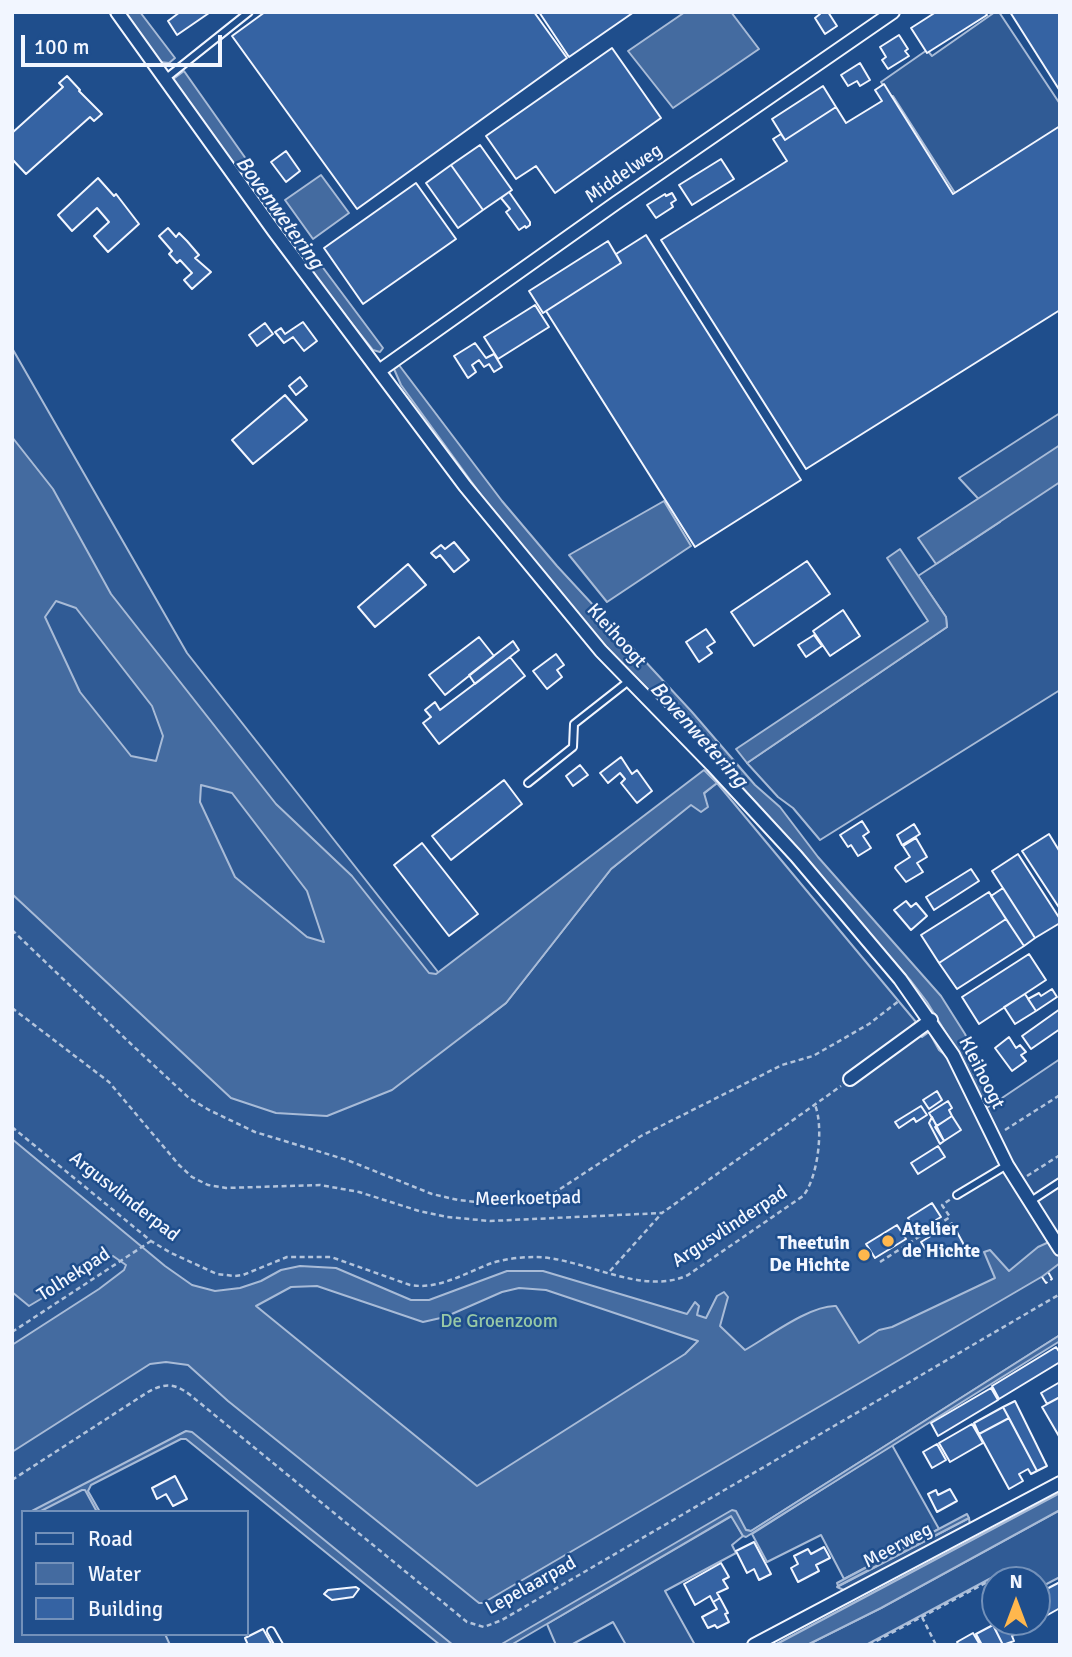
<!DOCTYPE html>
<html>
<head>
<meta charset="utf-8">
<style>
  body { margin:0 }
  #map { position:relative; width:1072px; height:1657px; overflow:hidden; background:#1f4e8c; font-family:Signika,sans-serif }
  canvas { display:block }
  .frame { position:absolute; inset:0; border:14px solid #f2f6ff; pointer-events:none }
  .legend { position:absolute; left:21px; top:1510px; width:228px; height:126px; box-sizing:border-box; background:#1f4e8c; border:2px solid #7391ba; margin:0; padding:9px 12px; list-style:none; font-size:21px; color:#f2f6ff }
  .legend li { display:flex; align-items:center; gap:14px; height:35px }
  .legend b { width:35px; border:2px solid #7391ba }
  .north { position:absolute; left:981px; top:1566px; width:70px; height:70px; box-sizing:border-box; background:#1f4e8c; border:2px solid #7391ba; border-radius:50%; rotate:0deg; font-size:19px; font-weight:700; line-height:28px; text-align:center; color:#f2f6ff }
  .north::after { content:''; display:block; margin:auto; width:24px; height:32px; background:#ffb74d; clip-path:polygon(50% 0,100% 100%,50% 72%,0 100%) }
  .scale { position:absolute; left:21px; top:35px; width:201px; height:32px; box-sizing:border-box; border:4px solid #f2f6ff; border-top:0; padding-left:9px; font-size:21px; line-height:24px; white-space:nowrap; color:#f2f6ff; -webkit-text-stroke:5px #1f4e8c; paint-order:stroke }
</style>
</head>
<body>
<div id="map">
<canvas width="1072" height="1657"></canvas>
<div class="frame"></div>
<ul class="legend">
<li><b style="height:9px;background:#1f4e8c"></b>Road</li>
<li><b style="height:19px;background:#446ba0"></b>Water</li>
<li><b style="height:19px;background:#3563a3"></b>Building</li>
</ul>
<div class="north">N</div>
<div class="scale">100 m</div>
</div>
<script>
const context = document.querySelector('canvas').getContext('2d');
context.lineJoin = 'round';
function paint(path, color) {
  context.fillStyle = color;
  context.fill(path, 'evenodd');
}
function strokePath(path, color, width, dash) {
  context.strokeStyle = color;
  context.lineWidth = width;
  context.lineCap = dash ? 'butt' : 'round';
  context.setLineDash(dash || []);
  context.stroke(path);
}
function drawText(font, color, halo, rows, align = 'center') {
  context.font = font + ' Signika,sans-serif';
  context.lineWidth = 5;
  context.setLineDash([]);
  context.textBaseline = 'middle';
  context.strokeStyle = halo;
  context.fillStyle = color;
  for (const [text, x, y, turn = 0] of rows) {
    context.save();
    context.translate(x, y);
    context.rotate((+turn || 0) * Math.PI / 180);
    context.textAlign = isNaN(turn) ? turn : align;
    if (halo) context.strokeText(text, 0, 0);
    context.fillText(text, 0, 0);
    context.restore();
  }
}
const built = new Path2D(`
  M995,12h4l61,92v23l-105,66 -62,-97 -3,1 -9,-15 46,-32 5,6z
  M12,348l175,305 292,371 27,-21 105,-134 106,-86 199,239 -6,5 12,10 7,-5 10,18 60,50 61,-41v276l-309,196 -5,-1 -13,-17 -227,132h-60l-261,-213 -101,53 15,27h-76v122h142l5,11h-158z
  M1060,413v277l-240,150 -27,-32 -15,-11 -31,-34 200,-136 -1,-10 -28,-41 82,-54 -41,-44z
  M892,1445l47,84 -95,50 -23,-44 -54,27 -15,-28z
  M1060,1488v5l-285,152h-12z
  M1060,1510v67l-23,12v-9h-42l-2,-3 -127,68h-59l74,-37z
  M732,1516l11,20 -11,9 4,8 -71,38 30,54h-69l-13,-23 -42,23h-15l-9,-21z
  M969,1518l1,7 -124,66 -9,-4z`);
paint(built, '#305b95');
strokePath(built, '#a8bbd7', 2);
const water = new Path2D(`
  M125,12h15l35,46 -6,5 -9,-1z
  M685,12h46l28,37 -86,59 -45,-57z
  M184,71l134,190 65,87 -3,4 -7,-2 -63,-79 -138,-191z
  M321,175l28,38 -36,26 -28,-39z
  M399,365l103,136 55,65 135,146 63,73 25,22 38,50 123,139 24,38 28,58 7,8 -15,9 -28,-58 -30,-49 -16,-21 -224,-252 -107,-109 -83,-103 -96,-132 -7,-16z
  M12,437l41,52 58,105 165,210 76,72 77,97 7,1 268,-204 13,13 -13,10 4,14 -7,5 -10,-7 -80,64 -105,134 -114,87 -65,26 -51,-3 -45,-15 -219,-204zM56,601l20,7 76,98 11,30 -7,25 -25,-5 -51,-64 -35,-75zM201,785l31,8 75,98 17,51 -17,-5 -72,-60 -35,-75z
  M1060,445v37l-124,82 -18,-26z
  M664,501l27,45 -84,56 -38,-47z
  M900,549l46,68 1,10 -200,136 -11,-14 192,-128 -41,-63z
  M12,1139l153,127 27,19 23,6 25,-3 21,-7 20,-11 19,-4 36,2 75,32h18l78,-29h36l144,43 8,-12 4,4 -2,9 9,3 11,-22 7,-4 4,5 -8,29 25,24c23,-13 65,-45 91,-44l23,37 20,-13 13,-3 103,-49 -11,-26 6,-2 19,21 29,-24 22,-10v26l-17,13 -560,327h-4l-251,-202 -40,-36 -22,-3 -16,2 -138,88v-107l87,-56 25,-19 2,-5 -13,-9 -84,50 -17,-14zM317,1286l106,36 22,-5 57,-25 17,-4 27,2 152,51 -13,13 -208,132 -221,-180 35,-19z
  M1060,1335v6l-314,196 -3,-1 -12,-20 -220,129h-11l232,-135 4,1 10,19 5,1z
  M186,1431l6,1 261,213h-13l-254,-206h-5l-90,46 -3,6 12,21h-3l-12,-22h-3l-43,22h-9z
  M1060,1493v17l-179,98 -74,37h-32z
  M967,1514l2,4 -131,68 -1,-3z`);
paint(water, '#446ba0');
strokePath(water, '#a8bbd7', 2);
const building = new Path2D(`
  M180,12h28l1,1 -32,22 -9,-14z
  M265,12h269l33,46 -210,151 -125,-173z
  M539,12h95l-65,45z
  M819,12h9l9,14 -12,8 -10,-16 5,-4z
  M936,12h49l2,3 -60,38 -16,-25z
  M1010,12h50v79z
  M899,35l9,14 -3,2 4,5 -21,13 -6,-9 4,-3 -6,-10z
  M612,48l49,70 -106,75 -19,-27 -20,13 -30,-43z
  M860,63l10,17 -10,6 -3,-5 -9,5 -7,-11z
  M67,76l13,14 -1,1 23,23 -8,7 -4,-4 -64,57 -14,-15v-26l51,-46 -4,-4z
  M884,84l69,110 107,-68v184l-254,159 -145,-229 126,-79 -14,-22 8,-5 4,6 51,-33 10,16 36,-22 -7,-11z
  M823,86l13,21 -51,33 -13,-21z
  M480,145l32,45 -29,20 -32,-45z
  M286,151l14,20 -14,11 -15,-20z
  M721,159l13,20 -42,26 -13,-20z
  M451,165l32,45 -25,18 -32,-45z
  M98,178l16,18 2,-2 23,30 -31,28 -14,-16 15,-14 -12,-14 -25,23 -14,-16z
  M416,183l40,56 -93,65 -39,-56z
  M509,192l21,30v3l-4,3 -1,-2 -6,4 -13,-18 4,-3 -9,-11z
  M672,193l4,7 -5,3 2,4 -17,11 -9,-13 18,-11 1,2z
  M168,228l8,9 3,-4 8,8 12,14 -4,3 16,14 -19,17 -8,-9 8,-7 -12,-13 -3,3 -8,-9 3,-3 -13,-15z
  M646,235l155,245 -106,67 -149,-236 75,-48 -5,-9z
  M608,241l13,22 -78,50 -14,-22z
  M535,305l14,22 -51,32 -14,-22z
  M303,322l14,19 -13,10 -11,-14 -9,6 -9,-11 6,-4 4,6z
  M265,323l8,11 -16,12 -8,-11z
  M475,343l11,15 8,-4 8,13 -8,5 -5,-8 -5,3 -5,-7 -7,5 4,7 -8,6 -14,-22z
  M300,377l7,9 -11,9 -7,-9z
  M285,395l22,25 -54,44 -21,-24z
  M454,542l15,18 -15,12 -14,-17 -4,3 -5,-5 10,-8 4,4z
  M807,561l23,33 -76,52 -23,-34z
  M408,564l18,21 -51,42 -17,-20z
  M843,610l17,26 -30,20 -17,-25z
  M706,629l9,13 -8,5 5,6 -13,9 -13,-20z
  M814,635l8,11 -16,11 -8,-12z
  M479,637l15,19 -49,39 -16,-20z
  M513,641l6,9 -44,34 -6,-9z
  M556,654l8,11 -7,5 5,7 -15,12 -14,-18z
  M510,657l15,19 -86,68 -16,-21 8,-6 -6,-7 10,-8 5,8z
  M621,757l11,17 5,-4 15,21 -15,12 -16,-20 4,-4 -5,-6 -12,10 -8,-10z
  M580,765l8,10 -15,11 -7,-10z
  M504,780l18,24 -71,56 -19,-24z
  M862,821l7,11 -6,4 8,12 -13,8 -7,-11 -3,2 -8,-12z
  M914,824l6,10 -18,11 -5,-10z
  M1049,834l11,18v57l-38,-58z
  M916,838l11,19 -10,6 6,9 -17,10 -11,-14 1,-2 14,-9 -7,-11z
  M422,843l56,71 -29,22 -55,-71z
  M1018,854l42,65v4l-25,15 -43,-67z
  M971,869l8,12 -45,29 -8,-13z
  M1003,888l32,50 -11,8 -33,-50z
  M989,892l17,27 -67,44 -18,-28z
  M906,901l5,6 5,-4 11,13 -16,14 -17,-20z
  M1006,919l18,27 -67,43 -18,-26z
  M1029,954l17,26 -67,44 -17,-27z
  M1052,989l5,8 -21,14 -8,-12 11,-6 2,3z
  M1025,994l11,17 -21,13 -11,-17z
  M1060,1009v20l-29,20 -9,-13z
  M1009,1037l7,11 4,-3 6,7 -5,3 5,6 -14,10 -17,-23z
  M937,1091l5,9 -13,9 -6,-9z
  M948,1101l4,7 -3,2 3,6 -15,10 -8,-13z
  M921,1106l6,9 -11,7 -2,-4 -15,10 -4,-6z
  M952,1116l9,14 -17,11 -9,-14z
  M932,1117l12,24 -4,3 -11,-21z
  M938,1146l7,11 -27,17 -7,-11z
  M932,1203l9,14 -25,15 -8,-14z
  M952,1223l12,22 -20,12 -8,-13 -10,6 -5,-8z
  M897,1225l9,14 -31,19 -9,-14z
  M1056,1347l4,6v9l-61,37 -7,-13z
  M1060,1382v15l-13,7 -6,-11z
  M991,1388l7,12 -60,36 -7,-13z
  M1060,1397v41l-18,-31z
  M1015,1401l32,65 -10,5 -34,-64z
  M1003,1407l6,11 -30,16 -5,-11z
  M1009,1418l28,53 -6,3 -3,-5 -9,5 4,7 -14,8 -30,-55z
  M972,1424l11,19 -33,19 -11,-19z
  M937,1444l9,16 -14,8 -9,-16z
  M175,1476l12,23 -14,7 -7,-12 -9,5 -5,-11z
  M950,1489l7,12 -20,11 -9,-18 8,-4 2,5z
  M754,1542l17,32 -12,6 -5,-11 -7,4 -11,-22z
  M824,1547l6,11 -14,7 3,6 -21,11 -7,-14 7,-4 -4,-8 14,-7 3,5z
  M721,1563l8,14 -6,3 5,8 -11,5 3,5 -7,4 -3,-6 -15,9 -11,-21z
  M1060,1582v26l-16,9 -7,-14v-9z
  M356,1587l3,2 -6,8 -21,3 -8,-6 4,-4z
  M720,1598l8,15 -3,1 4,8 -12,6 -2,-3 -7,3 -6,-11 15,-8 -4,-7z
  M999,1622h13l6,11 -6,3 2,5 -11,4 -10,-20z
  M993,1625l10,20h-21l-6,-11z
  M263,1629l9,16h-24l-3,-7z
  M973,1633l7,12h-21l-2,-3z`);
paint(building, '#3563a3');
strokePath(building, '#f2f6ff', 2);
const lane = new Path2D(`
  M165,79l84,-67
  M528,783l45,-36 1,-23 56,-44
  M957,1195l50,-30
  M1031,1201l29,-19
  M271,1631l8,14`);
const street = new Path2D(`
  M117,12l157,219 191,255 136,165 111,114 84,91 104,123 53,76 54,110 53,84
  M379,371l237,-168 277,-191
  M850,1079l81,-59
  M754,1645l306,-162`);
strokePath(lane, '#f2f6ff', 10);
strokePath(street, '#f2f6ff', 16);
strokePath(new Path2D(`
  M12,930l119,114 58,54 20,12 46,22 92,28 85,34 26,6 27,3 39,-1 30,-9 87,-57 141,-71 31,-9 56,-32 31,-24
  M12,1008l97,74 70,83 13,12 16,8 18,3 94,-3 39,7 60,19 28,6 43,4 172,-8 179,-127
  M12,1127l139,114 20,12 46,21 18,2 8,-1 44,-18h44l79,28c29,5 55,-12 82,-22 13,-4 29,-6 43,-6 47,0 107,40 153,18l115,-79c15,-18 21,-69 12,-91
  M1005,1130l55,-35
  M1027,1176l33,-21
  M880,1262l70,-45 -8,-12 9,-6
  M610,1271l52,-58
  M12,1332l139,-91
  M12,1480l136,-88c16,-9 26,-9 41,2l278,228 17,5 18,-7 558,-326
  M922,1617l14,28
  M869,1645l122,-65`), '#b3c4dc', 2.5, [5, 3.5]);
strokePath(lane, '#1f4e8c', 6);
strokePath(street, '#1f4e8c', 12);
strokePath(new Path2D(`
  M1042,1277l4,6 6,-4 -4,-7`), '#f2f6ff', 2, [9, 3.5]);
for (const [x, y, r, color] of [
  [888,1241,7,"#ffb74d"],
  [864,1255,7,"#ffb74d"]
]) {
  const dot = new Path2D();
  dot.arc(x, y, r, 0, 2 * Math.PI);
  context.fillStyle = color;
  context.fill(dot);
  strokePath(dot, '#1f4e8c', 2.5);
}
drawText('19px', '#f2f6ff', '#1f4e8c', [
  ["Middelweg",624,174,-35],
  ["Kleihoogt",616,636,48],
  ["Kleihoogt",981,1073,63],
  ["Argusvlinderpad",124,1197,38],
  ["Meerkoetpad",528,1199,-1],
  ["Argusvlinderpad",730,1227,-33],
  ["Tolhekpad",74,1275,-33],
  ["Meerweg",898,1546,-28],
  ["Lepelaarpad",531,1586,-29]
]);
drawText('bold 19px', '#f2f6ff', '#1f4e8c', [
  ["Atelier",902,1230],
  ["de Hichte",902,1252],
  ["Theetuin",850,1244,"right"],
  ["De Hichte",850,1266,"right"]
], 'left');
drawText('19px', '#97c8a6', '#1f4e8c', [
  ["De Groenzoom",499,1322]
]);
drawText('italic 21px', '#f2f6ff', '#1f4e8c', [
  ["Bovenwetering",279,213,54],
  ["Bovenwetering",698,735,48]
]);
</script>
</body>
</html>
